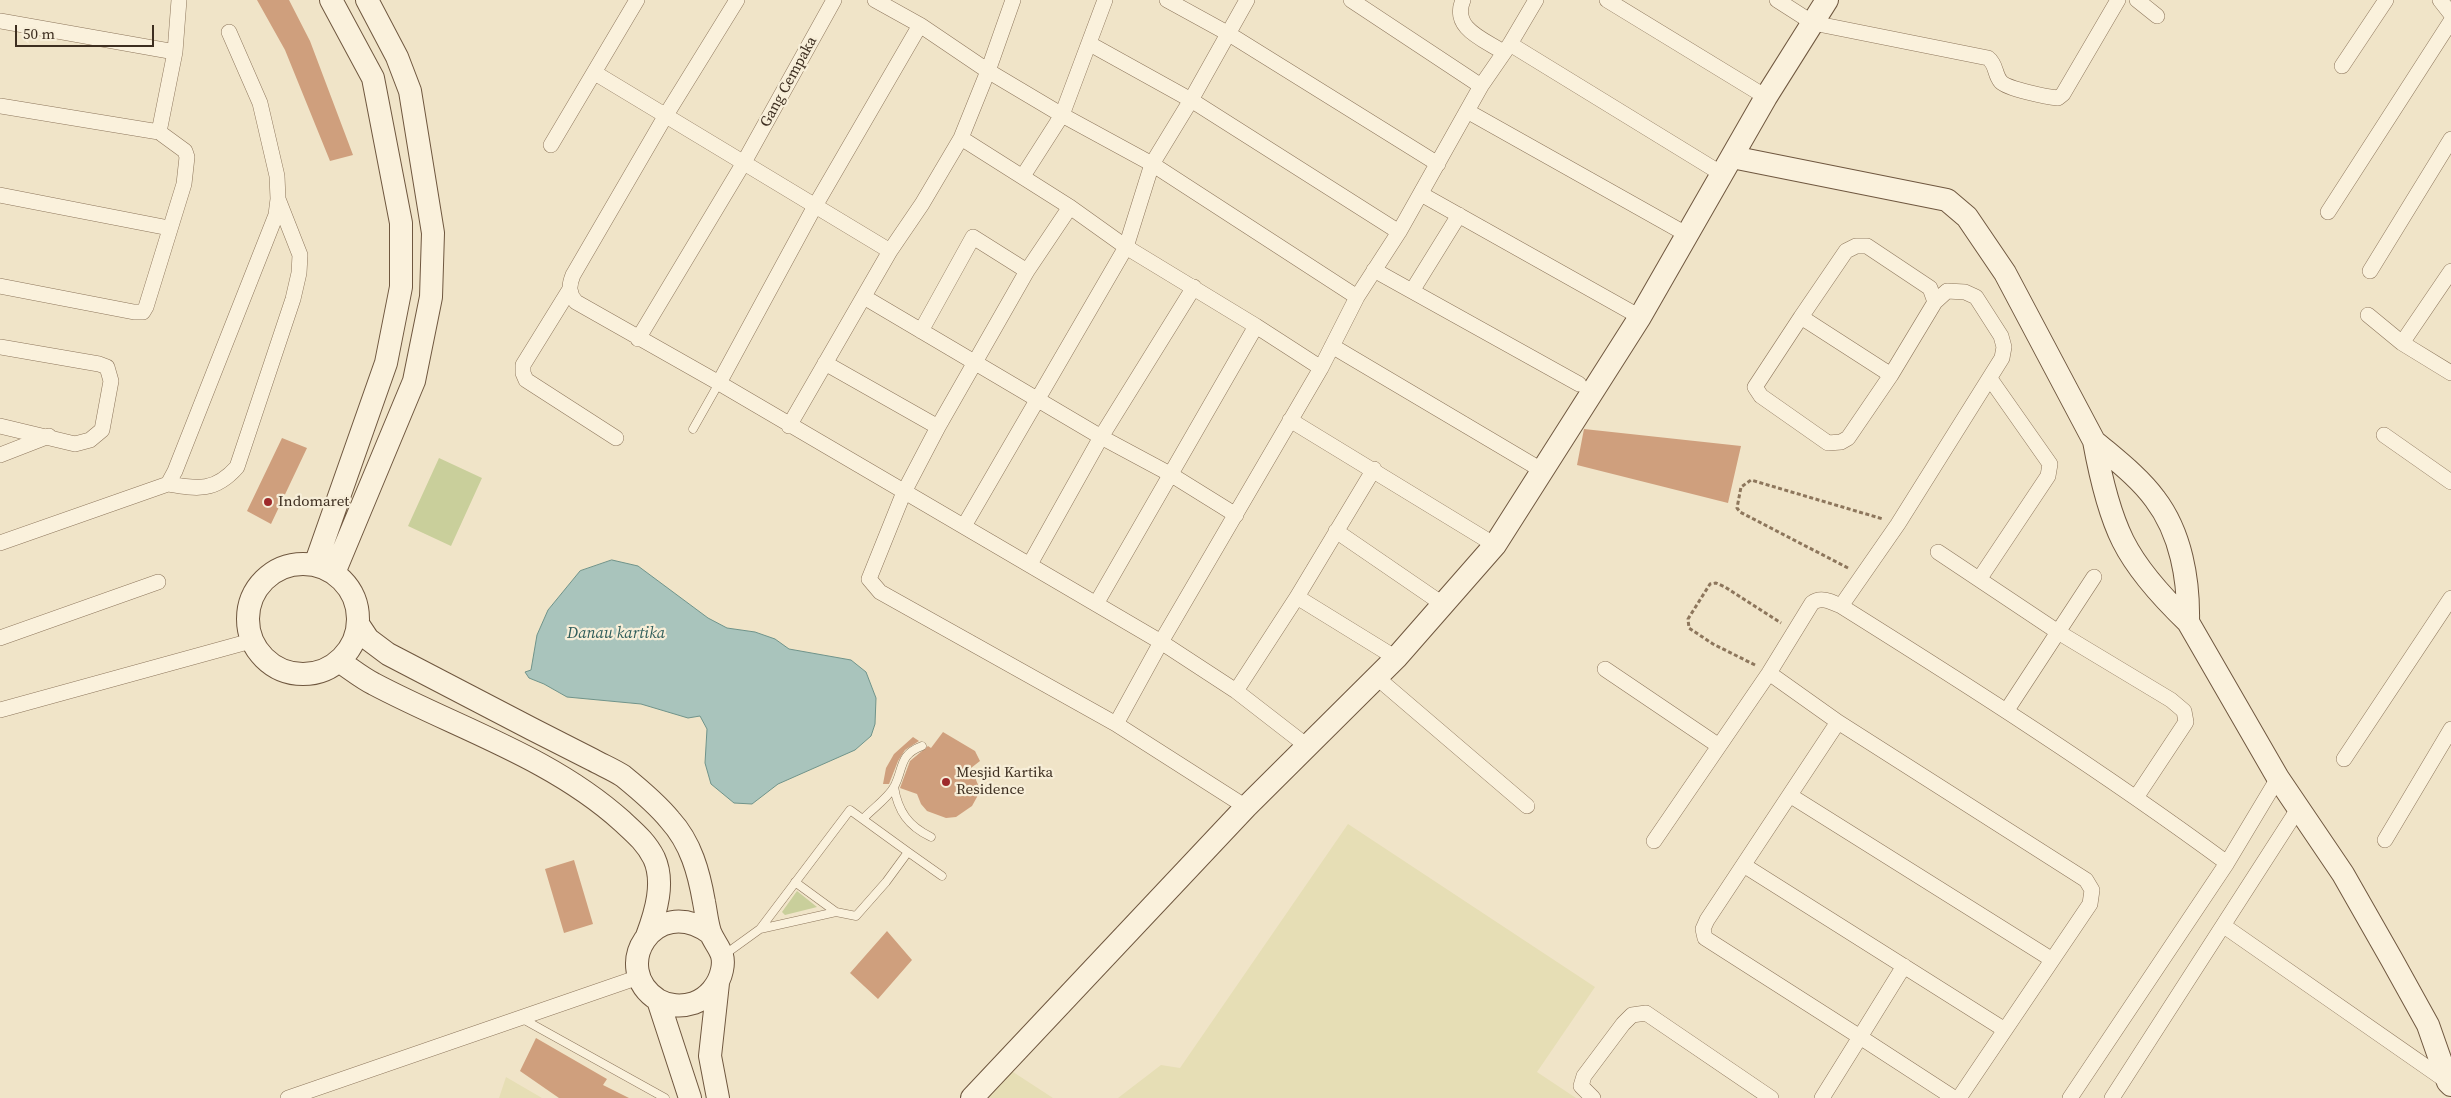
<!DOCTYPE html>
<html>
<head>
<meta charset="utf-8">
<style>
  body { margin:0 }
  #map { position:relative; width:2451px; height:1098px; overflow:hidden; background:#f0e4c8; font-family:"Source Serif 4",serif }
  canvas { display:block }
  .scale { position:absolute; left:15px; top:25px; width:139px; height:22px; box-sizing:border-box; border:2px solid #3d2e20; border-top:0; padding-left:6px; font-size:15px; line-height:18px; white-space:nowrap; color:#3d2e20; -webkit-text-stroke:4px #f7eed8; paint-order:stroke }
</style>
</head>
<body>
<div id="map">
<canvas width="2451" height="1098"></canvas>
<div class="scale">50 m</div>
</div>
<script>
const context = document.querySelector('canvas').getContext('2d');
context.lineJoin = 'round';
function paint(path, color) {
  context.fillStyle = color;
  context.fill(path, 'evenodd');
}
function strokePath(path, color, width, dash) {
  context.strokeStyle = color;
  context.lineWidth = width;
  context.lineCap = dash ? 'butt' : 'round';
  context.setLineDash(dash || []);
  context.stroke(path);
}
function drawText(font, color, halo, rows, align = 'center') {
  context.font = font + ' "Source Serif 4",serif';
  context.lineWidth = 4.5;
  context.setLineDash([]);
  context.textBaseline = 'middle';
  context.strokeStyle = halo;
  context.fillStyle = color;
  for (const [text, x, y, turn = 0] of rows) {
    context.save();
    context.translate(x, y);
    context.rotate((+turn || 0) * Math.PI / 180);
    context.textAlign = isNaN(turn) ? turn : align;
    if (halo) context.strokeText(text, 0, 0);
    context.fillText(text, 0, 0);
    context.restore();
  }
}
paint(new Path2D(`
  M1348,824l247,163 -58,85 39,26h-458l43,-33 19,3z
  M1010,1070l43,28h-67z
  M506,1077l36,21h-43z`), '#e6deb5');
paint(new Path2D(`
  M439,458l43,20 -31,68 -43,-20z
  M797,891l20,16 -32,8 -3,-3z`), '#c9cf9b');
const water = new Path2D(`
  M612,560l26,6 70,52 19,10 28,4 20,7 14,10 62,11 15,12 10,26 -1,26 -4,12 -16,14 -77,34 -26,20 -18,-1 -23,-19 -6,-21 2,-34 -7,-13 -12,2 -47,-14 -74,-7 -23,-13 -15,-6 -4,-6 6,-2 6,-35 11,-25 32,-39z`);
paint(water, '#a9c4bc');
strokePath(water, '#6f938a', 1);
paint(new Path2D(`
  M257,0h32l21,41 43,114 -23,6 -45,-111z
  M1584,429l157,17 -13,57 -151,-38z
  M282,438l25,10 -36,76 -24,-13z
  M943,732l32,19 5,10 -9,7 8,19 -2,10 -5,9 -16,11 -10,1 -19,-7 -6,-7 -4,-10 -17,-6 10,-27 18,-15 3,2z
  M913,737l6,4 -14,9 -7,11 -9,23h-6l3,-16 8,-14z
  M574,860l19,64 -29,9 -19,-64z
  M887,931l25,29 -34,39 -28,-26z
  M536,1038l71,41 -4,6 26,13h-70l-39,-27z`), '#cf9f7d');
const lane = new Path2D(`
  M693,429l26,-46
  M894,787c4,24 14,39 37,50
  M863,819c9,-10 24,-20 31,-32 10,-18 4,-32 28,-41
  M908,852l34,24
  M795,882l41,30
  M724,955l36,-26 76,-17 20,4 30,-34 22,-30 -58,-42 -90,119
  M521,1018l144,80`);
const street = new Path2D(`
  M737,0l-71,115 -93,160c-4,10 -5,18 3,27l143,81 442,259 75,49 71,55
  M875,0l45,25 68,46 74,44 90,49 205,133
  M1167,0l62,34 209,130
  M1351,0l130,86
  M1463,0c-12,28 20,39 40,52
  M1607,0l159,97
  M1777,0l36,23 175,35c9,7 6,16 13,24 7,7 46,15 57,16l5,-4 55,-94
  M2137,0l20,16
  M2440,0l11,14
  M0,21l175,31
  M1090,44l101,56 208,132
  M1510,44l212,130
  M2342,66l44,-66
  M595,73l295,178
  M0,106l159,26 26,19 2,6 -3,27 -38,123 -3,5h-9l-134,-26
  M1467,111l219,123
  M159,132l16,-80 4,-52
  M961,138l109,69 56,40 130,79 65,42
  M551,145l86,-145
  M1023,176l39,-61 43,-115
  M1421,194l219,123
  M0,195l169,33
  M1070,207l-43,64 -89,156 -34,65 -35,87 11,13 236,132 130,83
  M2328,212l123,-191
  M1374,270l205,114
  M2370,271l81,-132
  M570,289l-47,76v8l3,7 90,58
  M1412,291l47,-76
  M864,297l237,140 69,37 66,41
  M2368,315l34,28 49,30
  M921,331l52,-94 54,34
  M638,339l105,-175 91,-164
  M2402,343l49,-72
  M1332,346l211,125
  M0,347l99,17 8,3 4,14 -9,49 -12,10 -15,4 -75,-18
  M825,363l113,64
  M1891,375l-90,-58 -46,70 6,9 67,47 13,-1 7,-4 43,-63 44,-73
  M719,383l96,-177 105,-181
  M1290,420l205,125
  M789,426l101,-175 32,-47 39,-66 27,-67 25,-71
  M2384,435l67,47
  M0,455l49,-19
  M168,484c30,5 47,8 69,-17l56,-168 6,-26 1,-18 -22,-56
  M964,526l162,-279 26,-83 39,-64 56,-100
  M1336,531l108,74
  M0,543l168,-59 7,-13 101,-256 2,-16 -1,-23 -17,-73 -31,-71
  M1938,552l120,80 113,68 13,11 2,11 -49,74
  M1030,564l71,-127 93,-150
  M1980,578l68,-102 2,-12 -59,-84
  M1297,597l99,61
  M1096,604l160,-278
  M1841,606c131,82 261,165 386,257
  M0,638l158,-56
  M1605,669l114,77
  M1769,673l69,49 248,158 6,10 -2,14 -131,194
  M1375,676l152,130
  M1236,691l61,-94 77,-128
  M0,710l251,-69
  M2007,710l87,-133
  M1838,722l-131,198 -4,9 2,9 155,99 44,-71
  M1116,724l45,-82 160,-274 36,-71 42,-65 82,-146 29,-42 26,-44
  M2344,759l107,-161
  M1791,796l260,163
  M2385,840l66,-111
  M1654,841l115,-168 43,-70c9,-7 20,-1 29,3l57,-82 104,-166 2,-11 -3,-11 -25,-39 -11,-5 -18,-1 -12,11 -5,-14 -63,-42h-11l-10,5 -45,66
  M1745,866l260,164
  M2224,926l224,156
  M288,1098l351,-121
  M1593,1098l-12,-12 3,-10 39,-52 9,-9 14,-2 125,85
  M1822,1098l38,-61 94,61
  M2070,1098l157,-235 51,-85
  M2112,1098l186,-289`);
const secondary = new Path2D(`
  M1732,157l215,43 20,17 38,56 89,168c6,33 14,70 29,100 15,30 41,58 65,81l90,156 65,96 49,86 36,65 20,57 3,3
  M2094,441c21,18 45,36 61,58 26,34 34,81 33,123
  M248 619a55 55 0 1 1 110 0a55 55 0 1 1-110 0Z
  M315,565l71,-202 15,-76v-64l-28,-145 -42,-78
  M334,573l80,-192 17,-84 2,-64 -23,-142 -13,-34 -30,-57
  M358,624l10,15 20,15c48,25 96,50 144,75 20,10 41,21 61,31 9,5 21,10 30,16 16,13 34,28 47,44 21,23 29,53 34,82 2,10 3,21 6,30 6,15 16,20 12,38 -3,15 -14,28 -28,33 -12,4 -26,3 -36,-3 -49,-31 -4,-107 52,-67
  M339,661c12,8 23,17 35,23 83,44 177,73 248,137 13,12 24,21 32,37 11,24 2,54 -7,78
  M718,983l-8,73 8,42
  M658,1000l32,98
  M972,1098l274,-291 150,-149 99,-113 145,-228 126,-220 61,-97`);
strokePath(lane, '#8d765c', 9);
strokePath(street, '#8d765c', 16);
strokePath(secondary, '#6f573f', 24);
strokePath(new Path2D(`
  M1848,568l-108,-56 -3,-4 4,-21 10,-7 132,39
  M1755,665l-42,-21 -24,-16 -1,-9 22,-35 6,-1 9,4 56,36`), '#8d765c', 3, [4, 2.5]);
strokePath(lane, '#faf1dc', 8);
strokePath(street, '#faf1dc', 15);
strokePath(secondary, '#faf1dc', 22);
for (const [x, y, r, color] of [
  [268,502,5,"#9e2a2b"],
  [946,782,5,"#9e2a2b"]
]) {
  const dot = new Path2D();
  dot.arc(x, y, r, 0, 2 * Math.PI);
  context.fillStyle = color;
  context.fill(dot);
  strokePath(dot, '#f7eed8', 2);
}
drawText('15px', '#3d2e20', '#f7eed8', [
  ["Gang Cempaka",789,82,-61]
]);
drawText('15px', '#3d2e20', '#f7eed8', [
  ["Indomaret",278,502],
  ["Mesjid Kartika",956,773],
  ["Residence",956,790]
], 'left');
drawText('italic 16px', '#2f5d5a', '#f7eed8', [
  ["Danau kartika",616,634]
]);
</script>
</body>
</html>
